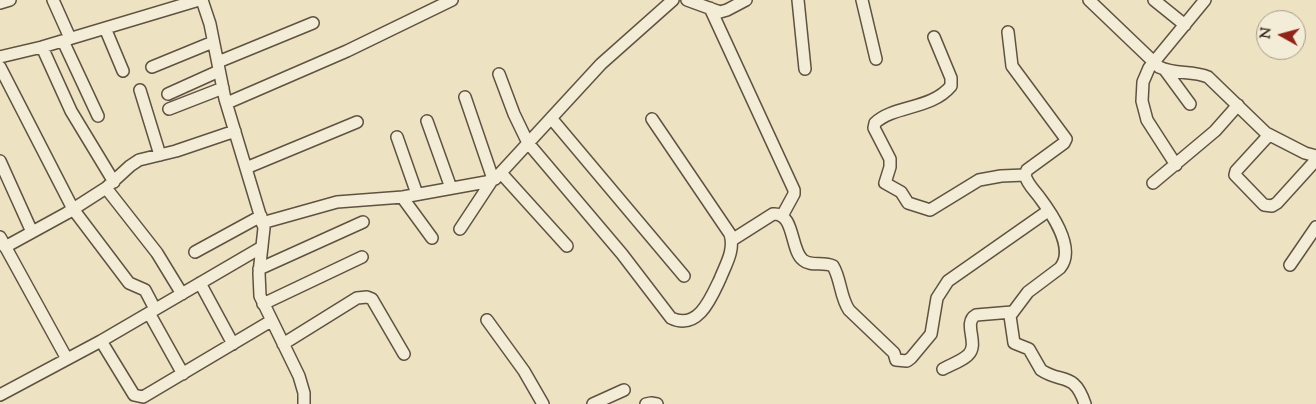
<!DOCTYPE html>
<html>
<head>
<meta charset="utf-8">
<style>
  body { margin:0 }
  #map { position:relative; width:1316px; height:404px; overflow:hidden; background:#ede2c2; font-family:"Sorts Mill Goudy",serif }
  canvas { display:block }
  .north { position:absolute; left:1256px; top:10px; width:50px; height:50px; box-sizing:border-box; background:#f3ecd7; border:1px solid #a59b8b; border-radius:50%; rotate:277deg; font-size:14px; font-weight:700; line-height:20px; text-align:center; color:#312218 }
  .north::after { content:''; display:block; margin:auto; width:18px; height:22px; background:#8f2418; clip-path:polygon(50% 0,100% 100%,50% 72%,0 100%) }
</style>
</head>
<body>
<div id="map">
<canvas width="1316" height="404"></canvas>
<div class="north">N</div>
</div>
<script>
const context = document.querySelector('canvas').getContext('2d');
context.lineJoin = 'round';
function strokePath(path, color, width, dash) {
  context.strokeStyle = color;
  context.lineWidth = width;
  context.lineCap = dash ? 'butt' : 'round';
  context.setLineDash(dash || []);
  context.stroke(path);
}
const minor = new Path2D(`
  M53,0l17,38
  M202,0l8,24 15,75 39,129 -5,45 1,23 39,80 5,17v11
  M687,0l33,12 7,-2 19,-10
  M798,0l7,69
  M862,0l14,59
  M1089,0l70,67c16,8 33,3 49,10l58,56 39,20 11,3
  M1154,0l31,25
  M0,3l10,-3
  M710,8l84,182v4l-12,22
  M105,28l18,43
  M1008,32l4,34 54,73 -2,4 -37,27 -2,5c2,9 10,16 15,23 12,16 36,51 20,70l-32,24 -18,24 4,27 15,6 12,21c21,14 33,1 44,34
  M934,37l17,41v8c-20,24 -57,19 -76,37l-1,5 16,31v8l-5,16 16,9 7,11 22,7 49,-30 22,-4 24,-1
  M63,41l35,75
  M42,47l29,64 43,71
  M0,57l42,-10 157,-47
  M218,62l95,-39
  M0,67l73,142 56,74 16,7 10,19
  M152,67l61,-25
  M1165,70l25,34
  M499,74l15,40 14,29 94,111 49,64c27,13 40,-20 49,-39 6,-15 15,-29 10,-45l-78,-115
  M140,90l20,65
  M168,94l51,-23
  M227,103l120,-52 105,-51
  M169,109l54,-21
  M551,118l133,158
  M427,121l24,67
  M1269,135l-33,36 -1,4 29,30 8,1 5,-3 39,-43
  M397,137l20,57
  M0,161l32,71
  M1176,165l-29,-45 -5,-19 1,-19 6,-14 56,-68
  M246,168l111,-46
  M501,173l66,73
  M1153,183l62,-52 23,-26
  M106,188l51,65 25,41
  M402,197l30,41
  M262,223l75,-21 66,-5 83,-15 9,-3 106,-115 72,-64
  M460,229l33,-50 -28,-82
  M0,237l67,122
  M732,240l41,-26c22,-2 17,36 30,46 8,7 20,1 30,6 8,13 7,31 16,44l45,43 2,7 11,1 4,-3 20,-24 6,-36 11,-17 100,-70
  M5,247l62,-34 39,-25 24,-22 9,-6 37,-9 59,-20
  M195,252l66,-36
  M1290,265l26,-38
  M259,269l104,-47
  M200,283l33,61
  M263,304l99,-47
  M149,313l34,61
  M487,320l37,51 19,33
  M101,341l33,54 9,2 128,-76
  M283,344l74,-46 10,-1 5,2 32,55
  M943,369c7,-4 19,-8 25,-14 12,-11 -6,-32 8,-40l36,-3
  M0,395l101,-54 161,-94
  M593,404l31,-14
  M646,404l5,-1 6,1`);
strokePath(minor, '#605242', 14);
strokePath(minor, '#f3ecd7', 11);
</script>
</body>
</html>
